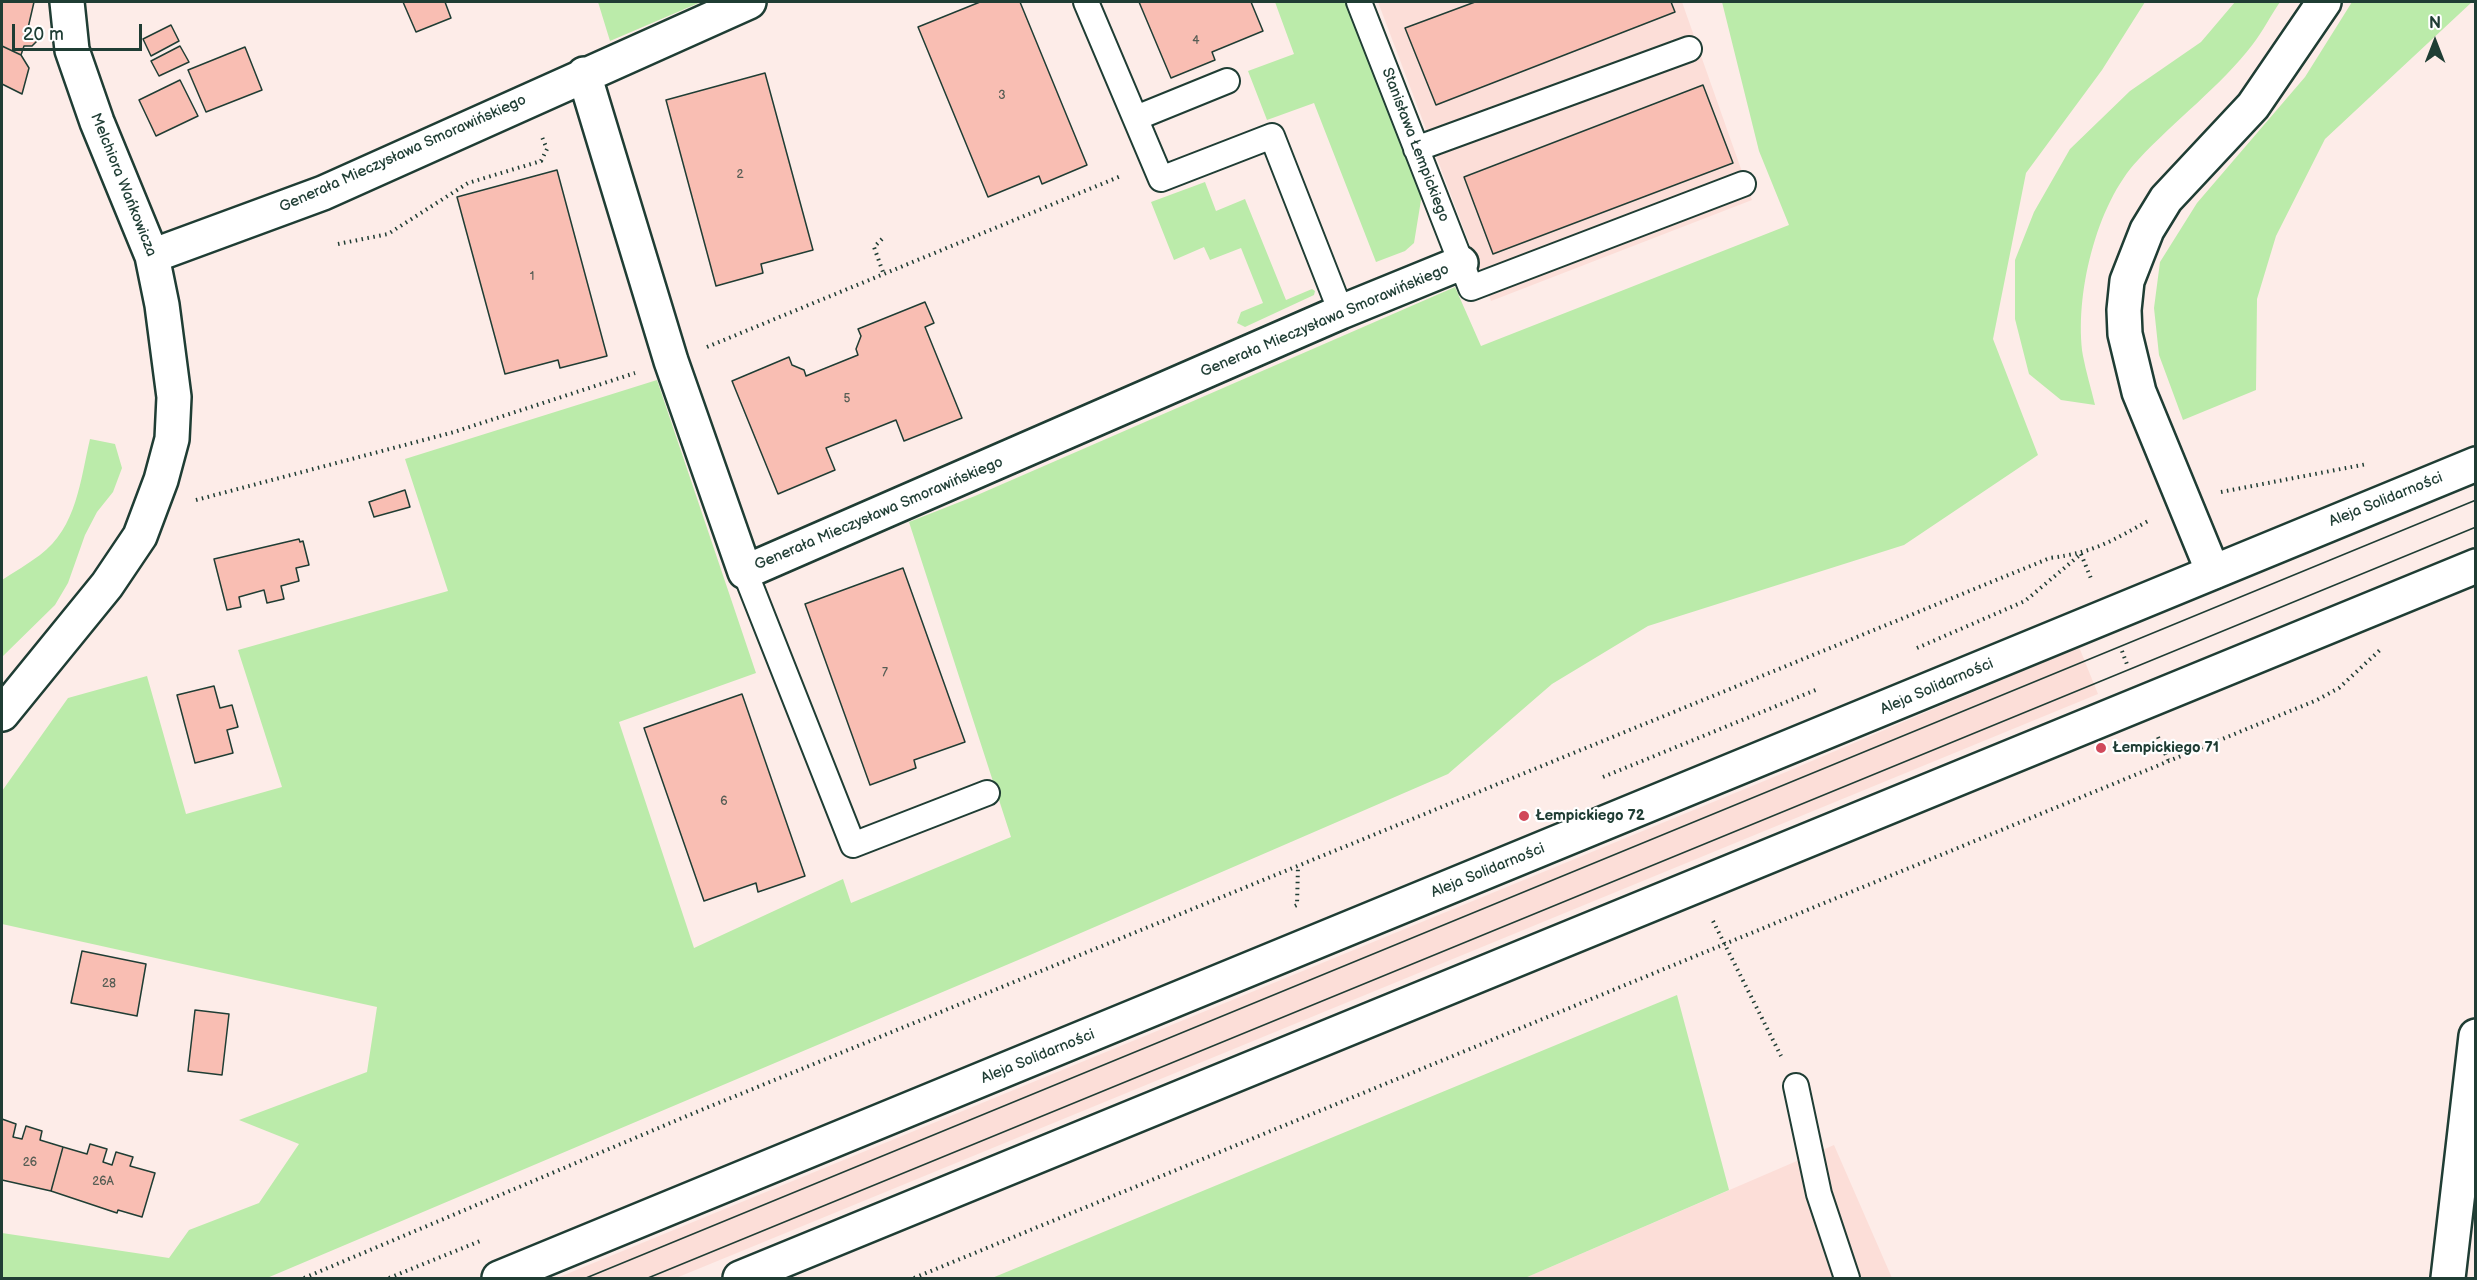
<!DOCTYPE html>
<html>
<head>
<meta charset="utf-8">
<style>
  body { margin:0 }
  #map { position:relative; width:2477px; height:1280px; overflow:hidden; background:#fdece8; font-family:"Balsamiq Sans",sans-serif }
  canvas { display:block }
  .frame { position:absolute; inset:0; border:3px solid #1f3d34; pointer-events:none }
  .north { position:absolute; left:2405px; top:12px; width:60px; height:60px; -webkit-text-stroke:4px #fff; paint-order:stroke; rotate:0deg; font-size:16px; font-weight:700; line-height:24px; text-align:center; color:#1f3d34 }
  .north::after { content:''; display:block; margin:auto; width:21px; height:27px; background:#1f3d34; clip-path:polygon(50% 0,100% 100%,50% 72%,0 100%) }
  .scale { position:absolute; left:12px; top:24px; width:130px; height:27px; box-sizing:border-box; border:3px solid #1f3d34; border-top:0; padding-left:8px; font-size:18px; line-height:21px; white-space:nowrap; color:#1f3d34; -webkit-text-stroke:4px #fff; paint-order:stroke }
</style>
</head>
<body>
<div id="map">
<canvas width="2477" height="1280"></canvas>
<div class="frame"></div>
<div class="north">N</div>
<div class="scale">20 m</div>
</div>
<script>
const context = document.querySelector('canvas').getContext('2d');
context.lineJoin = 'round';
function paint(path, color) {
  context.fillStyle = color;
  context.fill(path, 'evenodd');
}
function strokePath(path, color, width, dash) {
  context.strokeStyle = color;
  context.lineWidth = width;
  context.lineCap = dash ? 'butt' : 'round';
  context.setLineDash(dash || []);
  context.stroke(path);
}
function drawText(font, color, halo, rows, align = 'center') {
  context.font = font + ' "Balsamiq Sans",sans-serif';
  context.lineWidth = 4.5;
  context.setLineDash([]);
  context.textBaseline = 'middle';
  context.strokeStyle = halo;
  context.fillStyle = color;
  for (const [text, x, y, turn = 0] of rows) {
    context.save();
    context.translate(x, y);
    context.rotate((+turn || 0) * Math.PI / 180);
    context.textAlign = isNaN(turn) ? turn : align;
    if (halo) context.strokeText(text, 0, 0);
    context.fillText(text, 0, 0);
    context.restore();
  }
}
paint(new Path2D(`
  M1378,2h304l70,198 -261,101z
  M2079,647l19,47 -1422,584h-119l1229,-506z
  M1834,1145l58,133h-367z`), '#fcded8');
paint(new Path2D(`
  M598,2h103l-91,39z
  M1275,2h79l68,192 -8,49 -9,8 -29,11 -62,-159 -47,17 -19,-49 46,-17z
  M1722,2h423l-43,68 -76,103 -33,166 45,116 -134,90 -256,81 -96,58 -104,90 -418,181 -763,323h-265v-45l167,25 20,-28 70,-27 40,-59 -60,-24 128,-48 10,-65 -375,-83v-133l66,-93 79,-22 39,138 96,-27 -44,-137 210,-59 -43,-132 252,-79 99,293 -137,49 75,226 149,-69 8,24 160,-66 -102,-315 66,-26 480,-209 26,59 308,-121 -30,-74z
  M2235,2h45c-9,13 -17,29 -27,42 -33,43 -78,76 -115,116 -42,44 -64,137 -55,196 3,16 8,32 12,49l-34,-5 -32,-26 -14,-55v-59l19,-48 36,-63 60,-58 71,-49z
  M2352,2h120l-147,137 -49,97 -19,63 -1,91 -73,30 -24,-65 -5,-47 6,-46 37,-59 108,-126z
  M1205,182l11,29 29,-12 41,101 26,-11 3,2 -1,4 -69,32 -8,-4 4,-11 22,-9 -22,-55 -31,12 -6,-13 -30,13 -23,-58z
  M90,439l25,5 7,24 -9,24 -16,20 -12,23 -17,48 -13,22 -53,52v-77c12,-8 26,-16 38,-25 37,-28 40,-74 50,-116z
  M1677,995l52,195 -204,88h-533z`), '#bbebaa');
const building = new Path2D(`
  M2,2h32l-6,26 8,4 2,8 -6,6h-8l-3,9 -19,-9z
  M403,2h42l6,16 -35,14z
  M980,2h40l67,163 -45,19 -3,-8 -51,21 -70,-170z
  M1139,2h112l12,29 -51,21 3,8 -44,18z
  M1475,2h196l4,10 -239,93 -31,-77z
  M171,25l8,16 -28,15 -8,-17z
  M2,46l19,9 8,13 -7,26 -20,-10z
  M180,46l9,16 -30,14 -8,-15z
  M245,47l17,43 -56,22 -18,-42z
  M765,73l48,177 -52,14 2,9 -47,13 -50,-186z
  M180,80l18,36 -42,20 -17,-36z
  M1703,85l30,78 -240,91 -29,-77z
  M557,170l50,186 -47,12 -2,-8 -53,14 -48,-177z
  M925,302l9,21 -9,4 37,91 -58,23 -8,-21 -70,28 9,22 -57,24 -46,-113 57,-24 3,8 12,5 2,6 52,-21 -2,-6 5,-13 -3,-7z
  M405,490l5,17 -36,10 -5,-15z
  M299,539l1,3 3,-1 6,24 -13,3 3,13 -18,5 3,13 -17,4 -3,-13 -25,7 2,10 -14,3 -13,-51z
  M903,568l62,174 -51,18 2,8 -46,17 -65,-181z
  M214,686l6,22 12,-3 6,22 -11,3 6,23 -38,10 -18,-68z
  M742,694l63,182 -47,16 -2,-9 -52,18 -60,-173z
  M82,951l64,13 -9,52 -66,-13z
  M195,1010l34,4 -7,61 -34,-4z
  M2,1119l14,5 -3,13 9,2 4,-13 16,5 -2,9 23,7 -12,44 -49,-11z
  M90,1144l17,5 -4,13 9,3 4,-13 17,5 -3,9 25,7 -13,44 -24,-7 -1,3 -66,-22 12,-44 24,7z`);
paint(building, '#f9beb3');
strokePath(building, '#1f3d34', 1.5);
const lane = new Path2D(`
  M1086,2l75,177 111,-43 69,176
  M1359,2l112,286 272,-104
  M1136,118l91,-37
  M1416,149l273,-100
  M745,572l108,273 134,-52
  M1796,1086l23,108 28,84`);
const street = new Path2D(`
  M584,74l87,287 74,211 596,-260 120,-49
  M152,256l171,-63 426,-191
  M2213,572l-74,-180 -14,-58 -1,-24 3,-29 20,-51 19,-31 87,-93 71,-104
  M2,714l105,-129 33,-49 21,-56 11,-41 2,-42 -12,-92 -10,-49 -55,-134 -25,-72 -5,-48`);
const secondary = new Path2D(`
  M499,1278l1977,-814
  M740,1278l1736,-712
  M2448,1278l28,-242`);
strokePath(lane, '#1f3d34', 28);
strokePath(street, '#1f3d34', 38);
strokePath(secondary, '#1f3d34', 38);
strokePath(new Path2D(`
  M882,239l-8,8 10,28
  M338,244l50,-10 80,-51 73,-22 6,-12 -5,-12
  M707,347l414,-171
  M2221,492l146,-28
  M196,500l258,-68 181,-59
  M2081,554l11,27
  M1917,648l108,-47 56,-47
  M2122,651l6,16
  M2158,737l10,23
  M1603,777l215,-88
  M1295,906l2,-1 1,-39
  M1713,921l68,135
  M304,1278l390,-165 1356,-555c46,-6 61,-17 100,-38
  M389,1278l91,-37
  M914,1278l1403,-578 22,-12 41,-38`), '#1f3d34', 4, [1.5, 4.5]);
strokePath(lane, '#fff', 24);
strokePath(street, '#fff', 33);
strokePath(secondary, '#fff', 33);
strokePath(new Path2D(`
  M586,1278l1890,-778
  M648,1278l1828,-751`), '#1f3d34', 1.5);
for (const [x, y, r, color] of [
  [2101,748,6,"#d1495b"],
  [1524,816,6,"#d1495b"]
]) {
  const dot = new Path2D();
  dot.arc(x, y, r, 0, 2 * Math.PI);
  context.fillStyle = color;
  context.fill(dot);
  strokePath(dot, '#fff', 2);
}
drawText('12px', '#565d54', null, [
  ["4",1196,41],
  ["3",1002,96],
  ["2",740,175],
  ["1",532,277],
  ["5",847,399],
  ["7",885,673],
  ["6",724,802],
  ["28",109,984],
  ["26",30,1163],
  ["26A",103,1182]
]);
drawText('15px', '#1f3d34', '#fff', [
  ["Stanisława Łempickiego",1415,145,69],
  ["Generała Mieczysława Smorawińskiego",403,154,-24],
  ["Melchiora Wańkowicza",123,185,68],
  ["Generała Mieczysława Smorawińskiego",1325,321,-23],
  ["Aleja Solidarności",2386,500,-22],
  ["Generała Mieczysława Smorawińskiego",879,514,-23],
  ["Aleja Solidarności",1937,687,-23],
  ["Aleja Solidarności",1488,871,-22],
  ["Aleja Solidarności",1038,1057,-22]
]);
drawText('bold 15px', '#1f3d34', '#fff', [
  ["Łempickiego 71",2113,748],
  ["Łempickiego 72",1536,816]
], 'left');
</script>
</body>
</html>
